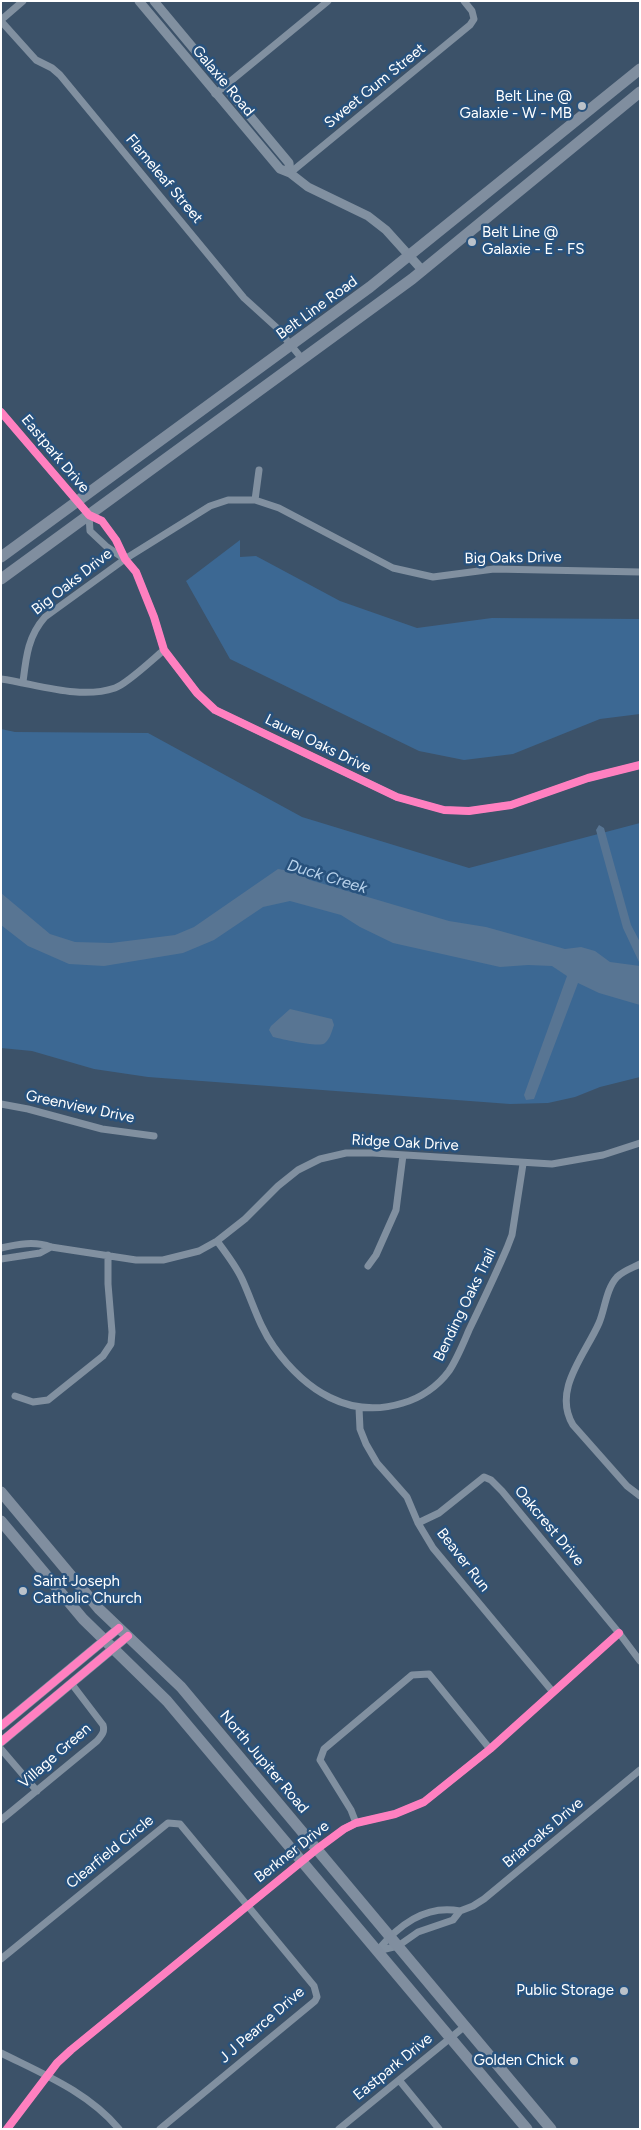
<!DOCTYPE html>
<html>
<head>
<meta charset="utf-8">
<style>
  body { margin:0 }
  #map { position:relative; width:641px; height:2130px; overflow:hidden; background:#3c5269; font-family:Figtree,sans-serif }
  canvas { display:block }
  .frame { position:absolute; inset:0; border:2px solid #fff; pointer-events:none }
</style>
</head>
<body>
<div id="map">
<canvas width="641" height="2130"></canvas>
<div class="frame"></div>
</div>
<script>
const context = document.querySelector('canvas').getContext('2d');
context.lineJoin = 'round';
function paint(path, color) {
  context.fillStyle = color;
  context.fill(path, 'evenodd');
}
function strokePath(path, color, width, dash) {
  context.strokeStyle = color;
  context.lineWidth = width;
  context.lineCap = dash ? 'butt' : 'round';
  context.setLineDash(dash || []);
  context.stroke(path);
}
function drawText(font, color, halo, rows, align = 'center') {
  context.font = font + ' Figtree,sans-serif';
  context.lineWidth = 5;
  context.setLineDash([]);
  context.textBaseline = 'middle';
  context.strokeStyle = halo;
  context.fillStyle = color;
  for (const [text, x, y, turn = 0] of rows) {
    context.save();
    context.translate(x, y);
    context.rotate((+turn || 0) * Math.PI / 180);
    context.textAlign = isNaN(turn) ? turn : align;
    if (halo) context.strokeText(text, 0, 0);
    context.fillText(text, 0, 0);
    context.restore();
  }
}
paint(new Path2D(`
  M240,540v17l16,-1 84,45 77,27 75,-10 148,1v95l-40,5 -87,35 -49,6 -45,-9 -189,-92 -44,-78z
  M1,729l14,3 133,1 154,84 167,51 171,-45v254l-40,10 -25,10 -27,6 -38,1 -362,-27 -54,-8 -62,-18 -31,-3z`), '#3c6893');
paint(new Path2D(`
  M599,825l5,3 27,97 9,17v22l-17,-36 -27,-98z
  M278,869l18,3 14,8 139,41 37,6 79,22 16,-2 14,4 15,11 30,4v39l-41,-12 -21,-10 -44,116 -8,1 -2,-5 43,-119 -15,-10 -24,-1 -28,2 -107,-24 -33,-16 -19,-12 -51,-14 -27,6 -49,33 -31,13 -79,13 -35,-2 -41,-18 -27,-21v-32l49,41 25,8 36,1 64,-8 19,-8z
  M290,1009l42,10 2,6c-2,6 -4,14 -9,18 -5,5 -44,-4 -52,-6l-4,-7 2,-4z`), '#587593');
strokePath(new Path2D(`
  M1,20l22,-19
  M1,21l35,39 16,8 8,7 184,223 32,29 27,33
  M215,94l113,-93
  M290,173l180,-148 4,-6 -2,-8 -8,-10
  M1,412l88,103 13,6 14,19 9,19 11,13 18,45 10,33 33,43 18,17 182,87 47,13 25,1 42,-6 77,-27 52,-13
  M255,500l4,-30
  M89,515l1,16 17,16 18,12
  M1,679c36,5 78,21 114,9 12,-4 38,-29 49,-38
  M23,682c3,-25 5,-46 22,-65l80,-58 85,-53 18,-6h27l24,8 114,60 40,9 61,-8 146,3
  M1,1104l27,5 74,20 52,7
  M217,1241c9,12 19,25 25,38 11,24 17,47 32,68 31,43 75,73 129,56 18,-5 35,-17 46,-32 8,-12 14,-27 20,-41 13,-27 26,-54 38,-82l5,-13 11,-71
  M1,1248c17,-4 34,-7 50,-1l85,13h27l36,-9 18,-10 28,-22 33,-33 20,-16 22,-11 26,-6h27l179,11 51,-9 37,-12
  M1,1259l39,-6 11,-6
  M640,1264c-8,4 -17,7 -23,13 -11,12 -12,32 -18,46 -14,32 -47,67 -26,102l54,61 13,10
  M368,1266l8,-11 20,-45 7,-55
  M15,1396l18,6 15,-2 55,-44 8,-12 1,-12 -4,-48v-29
  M359,1408l1,21 6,15 11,19 30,34 11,26 15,25 120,144
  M418,1523l21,-10 45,-36 7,3 11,11 117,142 21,28
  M1,1749l36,42
  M1,1820l96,-79c5,-6 8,-9 6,-16l-32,-42
  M356,1823l-5,-13 -31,-50 4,-11 88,-74 17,-1 61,75
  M377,1951l21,-5 20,-14 35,-12 7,-9 13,-5 11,-7 156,-129
  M377,1951c21,-25 48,-47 83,-40
  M1,1959l167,-136 12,1 134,162 3,11 -2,4 -155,128
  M1,2053c42,21 87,39 118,76
  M399,2080l40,49
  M7,2129l50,-66 14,-13 246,-201 27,-20 12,-6 39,-9 29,-12 66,-53 129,-116
  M339,2129l126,-103`), '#8190a0', 7);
strokePath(new Path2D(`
  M139,1l141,168 10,4 18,14 60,29 18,14 37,41
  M154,1l135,162 1,10
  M1,1726l118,-98
  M1,1742l127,-106`), '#8190a0', 9);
strokePath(new Path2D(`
  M1,557l369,-270 270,-218
  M1,579l411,-300 228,-187
  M1,1492l98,117 82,78 370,442
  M1,1521l82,98 84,82 360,428`), '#808e9f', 11);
strokePath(new Path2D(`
  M1,412l88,103 13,6 14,19 9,19 11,13 18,45 10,33 33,43 18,17 182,87 47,13 25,1 42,-6 77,-27 52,-13
  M1,1726l118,-98
  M1,1742l127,-106
  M7,2129l50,-66 14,-13 246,-201 27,-20 12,-6 39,-9 29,-12 66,-53 129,-116`), '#ff80c0', 8);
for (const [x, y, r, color] of [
  [582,106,5,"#bbc2ca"],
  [472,242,5,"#bbc2ca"],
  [23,1591,5,"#bbc2ca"],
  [624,1991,5,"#bbc2ca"],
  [574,2061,5,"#bbc2ca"]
]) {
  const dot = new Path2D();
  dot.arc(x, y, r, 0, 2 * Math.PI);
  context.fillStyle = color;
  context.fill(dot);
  strokePath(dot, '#28527d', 2);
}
drawText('15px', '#fff', '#28527d', [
  ["Galaxie Road",223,81,50],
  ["Sweet Gum Street",375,86,-39],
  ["Flameleaf Street",164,179,50],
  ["Belt Line Road",317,308,-36],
  ["Eastpark Drive",55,454,50],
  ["Big Oaks Drive",513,558,-1],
  ["Big Oaks Drive",72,582,-38],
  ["Laurel Oaks Drive",318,744,26],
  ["Greenview Drive",80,1107,12],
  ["Ridge Oak Drive",405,1143,3],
  ["Bending Oaks Trail",465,1305,-64],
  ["Oakcrest Drive",549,1526,50],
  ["Beaver Run",463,1560,52],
  ["Village Green",55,1756,-41],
  ["North Jupiter Road",264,1762,50],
  ["Briaroaks Drive",543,1833,-40],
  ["Clearfield Circle",110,1852,-39],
  ["Berkner Drive",292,1852,-38],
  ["J J Pearce Drive",262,2025,-41],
  ["Eastpark Drive",393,2067,-39]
]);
drawText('15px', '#fff', '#28527d', [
  ["Belt Line @",572,97],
  ["Galaxie - W - MB",572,114],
  ["Belt Line @",482,233,"left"],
  ["Galaxie - E - FS",482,250,"left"],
  ["Saint Joseph",33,1582,"left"],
  ["Catholic Church",33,1599,"left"],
  ["Public Storage",614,1991],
  ["Golden Chick",564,2061]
], 'right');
drawText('italic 16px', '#b9d3ec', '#28527d', [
  ["Duck Creek",327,877,17]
]);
</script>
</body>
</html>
